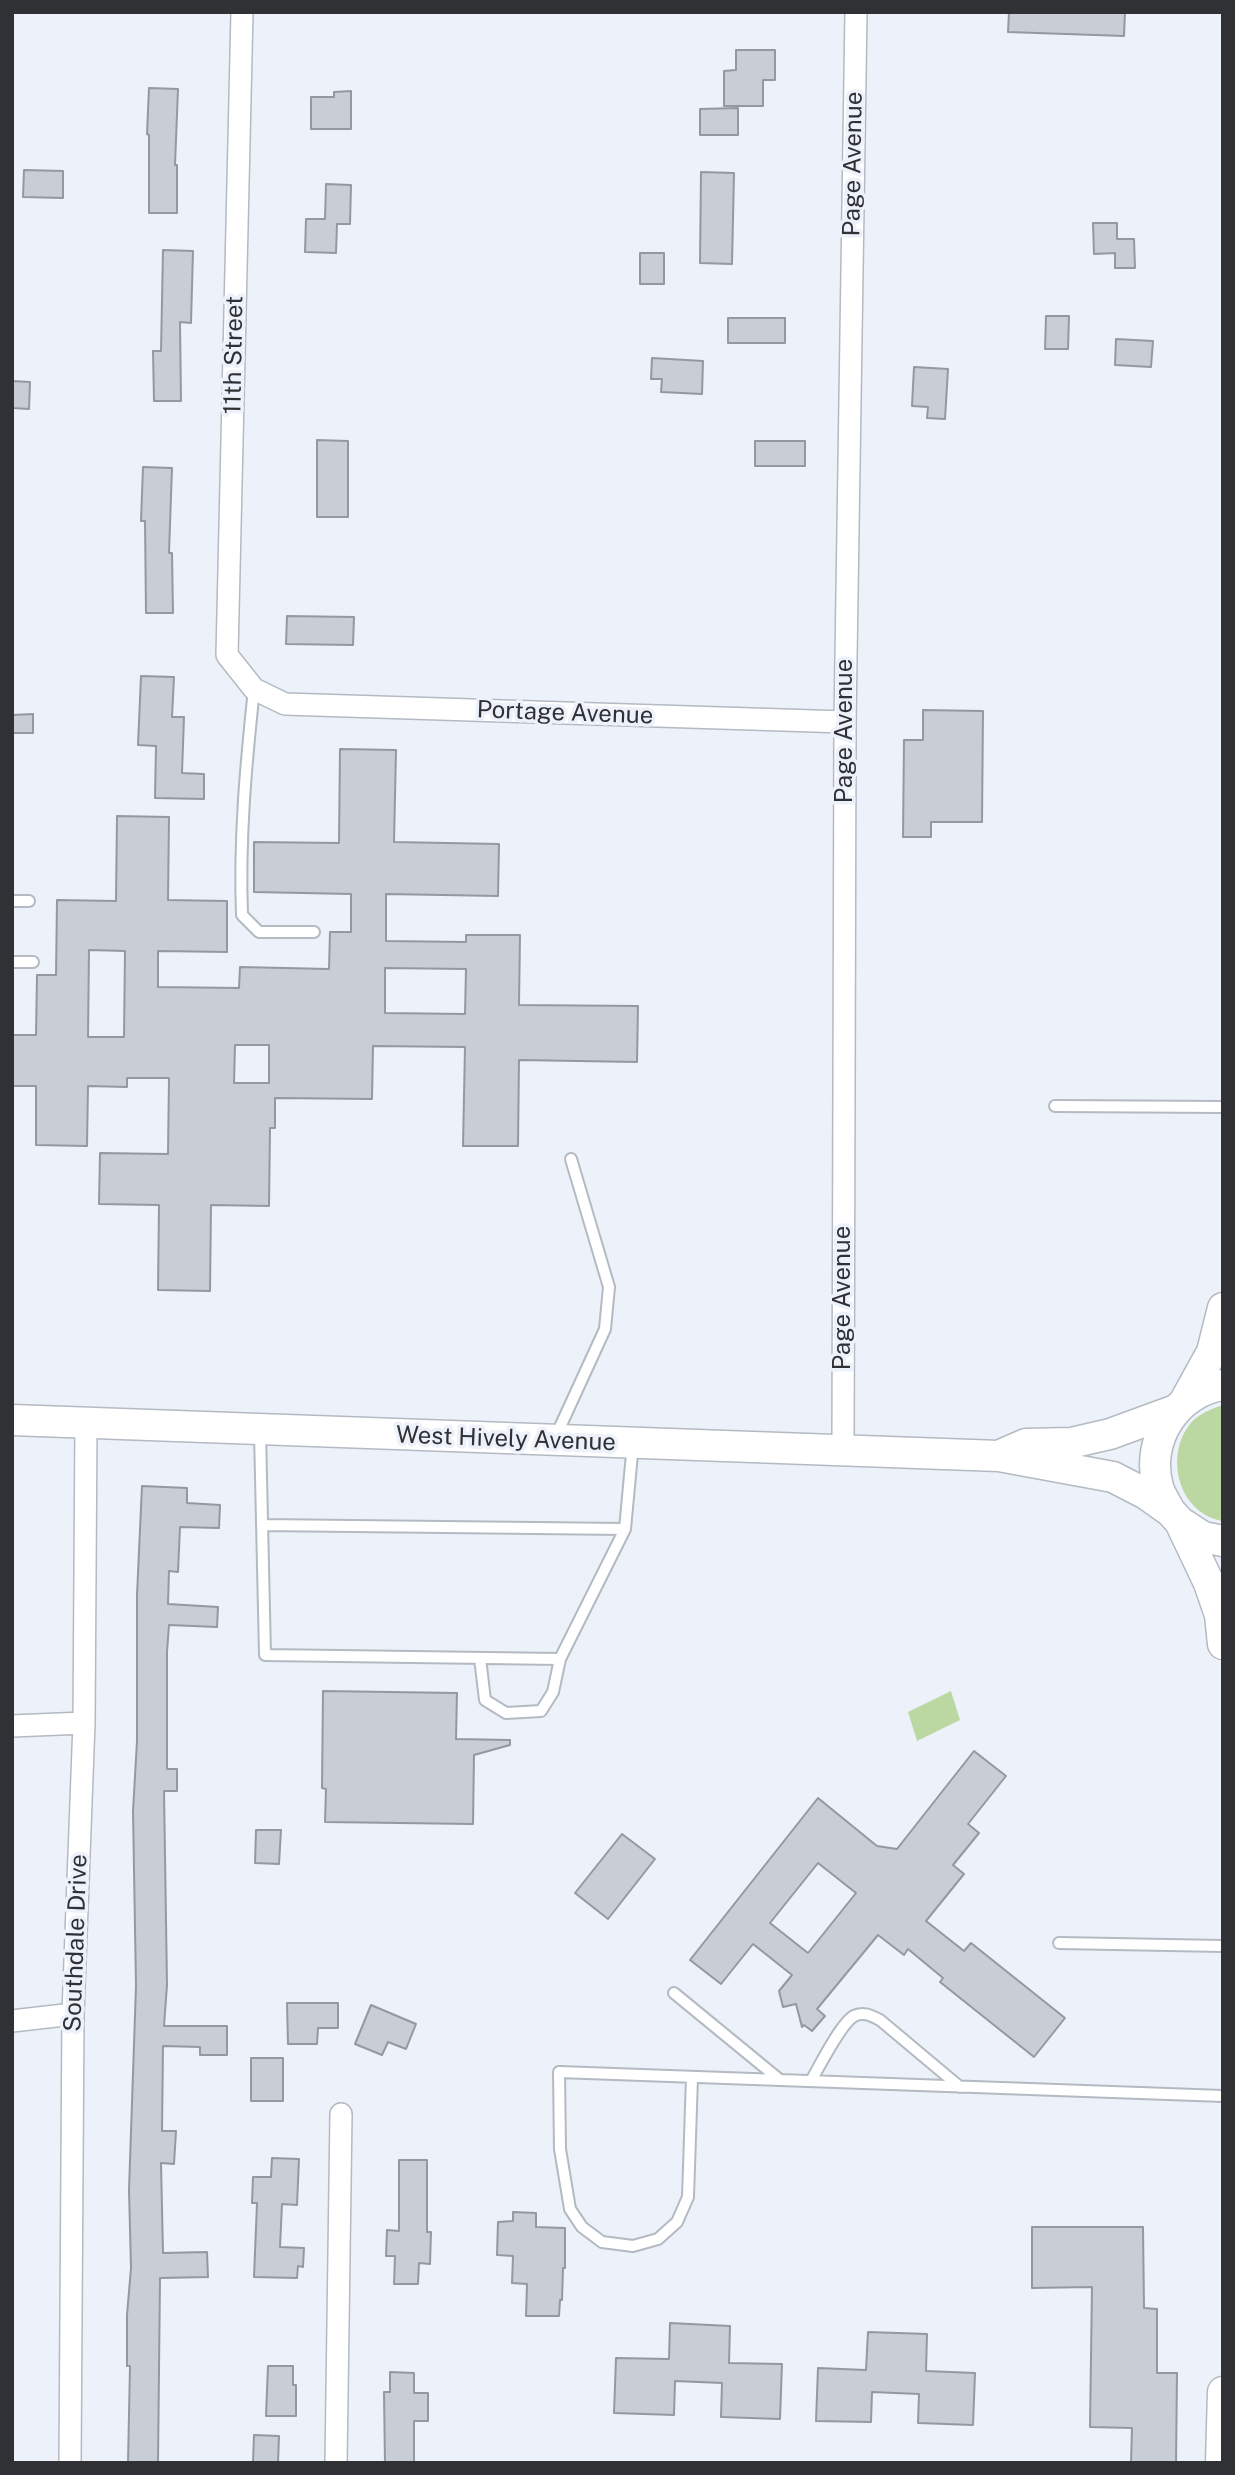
<!DOCTYPE html>
<html>
<head>
<meta charset="utf-8">
<style>
  body { margin:0 }
  #map { position:relative; width:1235px; height:2475px; overflow:hidden; background:#ecf1fa; font-family:"Public Sans",sans-serif }
  canvas { display:block }
  .frame { position:absolute; inset:0; border:14px solid #2f3135; pointer-events:none }
</style>
</head>
<body>
<div id="map">
<canvas width="1235" height="2475"></canvas>
<div class="frame"></div>
</div>
<script>
const context = document.querySelector('canvas').getContext('2d');
context.lineJoin = 'round';
function paint(path, color) {
  context.fillStyle = color;
  context.fill(path, 'evenodd');
}
function strokePath(path, color, width, dash) {
  context.strokeStyle = color;
  context.lineWidth = width;
  context.lineCap = dash ? 'butt' : 'round';
  context.setLineDash(dash || []);
  context.stroke(path);
}
function drawText(font, color, halo, rows, align = 'center') {
  context.font = font + ' "Public Sans",sans-serif';
  context.lineWidth = 7;
  context.setLineDash([]);
  context.textBaseline = 'middle';
  context.strokeStyle = halo;
  context.fillStyle = color;
  for (const [text, x, y, turn = 0] of rows) {
    context.save();
    context.translate(x, y);
    context.rotate((+turn || 0) * Math.PI / 180);
    context.textAlign = isNaN(turn) ? turn : align;
    if (halo) context.strokeText(text, 0, 0);
    context.fillText(text, 0, 0);
    context.restore();
  }
}
paint(new Path2D(`
  M1223,1405v116c-44,-7 -59,-64 -33,-97 8,-10 21,-15 33,-19z
  M951,1691l9,29 -43,21 -9,-29z`), '#bcd8a2');
const building = new Path2D(`
  M1009,12h116l-1,24 -116,-4z
  M736,50h39v30h-12v26h-39v-35l12,-1z
  M149,88l29,1 -3,76h2v48h-28v-78l-2,-1z
  M351,91v38h-40v-32h23v-5z
  M738,108v27h-38v-26z
  M24,170l39,1v27l-40,-1z
  M701,172l33,1 -2,91 -32,-1z
  M326,184l25,1 -1,39h-13l-1,29 -31,-1 1,-33h19z
  M1093,223h24v16h17l1,29h-20v-15l-21,1z
  M163,250l30,1 -2,72 -11,-1 1,79h-27l-1,-50h8z
  M640,253h24v31h-24z
  M1046,316h23l-1,33h-23z
  M728,318h57v25h-57z
  M1116,339l37,2 -2,26 -36,-2z
  M652,358l51,3 -1,33 -41,-2 1,-13h-11z
  M914,367l34,2 -3,50 -18,-1 1,-11 -16,-1z
  M12,381l18,1 -1,27 -17,-1z
  M317,440l31,1v76h-31z
  M755,441h50v25h-50z
  M143,467l29,1 -3,85h3l1,60h-27l-1,-92h-4z
  M287,616l67,1 -1,28 -67,-1z
  M141,676l33,1 -2,40h12l-2,56 22,1v25l-49,-1 1,-52 -18,-1z
  M923,710l60,1 -1,111h-51v15h-28l1,-97h19z
  M33,714v19h-21v-18z
  M340,749l56,1 -2,92 105,2 -1,52 -112,-2v47l80,1v-7h54l-1,70 119,1 -1,56 -118,-2 -1,86h-55l2,-99 -92,-1 -1,53 -97,-1v30h-5l-1,78 -58,-1 -1,86 -52,-1 1,-85 -60,-1 1,-51 68,1 1,-76h-42v9l-39,-1 -1,60 -51,-1v-59h-24v-51h24l1,-60h19l1,-75 59,1 1,-85 52,1 -1,83 59,1v51l-69,-1v36l81,1 1,-21 89,2 1,-37h21v-38l-97,-2v-50l85,1zM89,950l36,1 -1,86h-36zM385,968l81,1 -1,45 -80,-1zM235,1045h34v38h-35z
  M142,1486l45,2v15l33,2 -1,23 -39,-1 -2,45 -9,-1 -1,33 50,3 -1,20 -48,-2 -2,27v117h10v22h-13l3,194 -3,41h63v29h-27v-8l-37,-1 -1,85h14l-2,33 -13,-1 2,90 44,-1 1,25 -48,1 -2,185h-30l2,-97h-3v-51l4,-47 -2,-78 7,-204 -3,-175 4,-70v-146z
  M323,1691l134,2 -1,46 54,1v5l-36,10 -1,69 -148,-2 1,-33 -4,-1z
  M974,1751l32,25 -38,48 11,9 -26,32 11,9 -38,47 38,30 7,-8 94,75 -31,39 -94,-75 3,-4 -35,-29 -4,6 -26,-20 -61,74 8,7 -13,15 -8,-6 -2,2 -6,-23 -13,3 -4,-16 13,-16 -39,-31 -32,40 -31,-24 128,-162 59,48 20,3zM818,1863l38,30 -48,60 -38,-30z
  M256,1830h25l-2,34 -24,-1z
  M622,1834l33,25 -47,60 -33,-26z
  M287,2003h51v25h-20l-1,16h-29z
  M371,2005l45,19 -10,25 -18,-7 -6,13 -27,-11z
  M251,2058h32v43h-32z
  M272,2158l27,1 -2,46 -15,-1 -2,43 24,1 -1,19 -5,-1 -1,12 -43,-1 3,-74h-5l1,-26h18z
  M399,2160h28v72h4l-1,32 -11,-1 -1,21h-24l1,-28h-9l1,-26 12,1z
  M513,2212l23,1v14l29,1v40h-2l-1,32h-2l-1,16h-33l1,-32 -15,-1 1,-27 -16,-1 1,-33 15,-1z
  M1032,2227h111l1,81 13,1v64h20l-1,90h-45l1,-35 -42,-1 2,-140 -60,1z
  M670,2323l60,3 -1,37 53,1 -2,55 -59,-2 1,-34 -47,-2 -1,34 -60,-2 2,-55 53,1z
  M868,2332l59,2 -1,37 49,2 -2,52 -55,-2 1,-29 -47,-2 -1,30 -55,-1 2,-53 48,2z
  M268,2366h25v19h3v31h-30z
  M390,2372l24,1v20h14v28h-14v42h-29l-1,-71h6z
  M254,2435l25,1 -1,27h-25z`);
paint(building, '#c8cdd6');
strokePath(building, '#9499a1', 2);
const lane = new Path2D(`
  M254,689c-8,75 -15,150 -12,226l17,17h55
  M12,901h17
  M12,962h21
  M1055,1106l168,1
  M260,1432l5,223 295,4 65,-130 8,-86
  M555,1438l50,-109 4,-42 -38,-128
  M262,1525l363,4
  M480,1658l5,42 21,13 35,-2 12,-19 7,-33
  M1059,1943l164,3
  M674,1993l106,87
  M692,2077l-4,120 -11,25 -19,17 -25,7 -31,-4 -20,-15 -12,-18 -10,-60 -1,-77 664,24
  M811,2081c8,-14 30,-58 43,-65 9,-5 18,0 26,4l80,67`);
const street = new Path2D(`
  M242,12l-15,643 27,34 31,15 560,18
  M843,1450l2,-728 11,-710
  M12,1726l72,-3
  M12,2021l61,-7
  M70,2463l3,-449 11,-291 2,-300
  M336,2463l5,-349`);
const secondary = new Path2D(`
  M1186,1399l26,-47 11,-44
  M12,1420l987,36 114,21 33,17 24,17 10,11 23,15 20,4
  M1003,1454l23,-10 45,-1 39,-9 63,-23
  M1170,1511c-4,-8 -10,-16 -12,-24 -13,-47 18,-95 65,-102
  M1180,1522l29,61 11,32 3,29
  M1221,2463l2,-71`);
strokePath(lane, '#b4bac2', 14);
strokePath(street, '#b4bac2', 24);
strokePath(secondary, '#b4bac2', 33);
strokePath(lane, '#fff', 10);
strokePath(street, '#fff', 21);
strokePath(secondary, '#fff', 30);
drawText('24px', '#2f3135', '#ecf1fa', [
  ["Page Avenue",853,164,-89],
  ["11th Street",234,355,-89],
  ["Portage Avenue",565,713,2],
  ["Page Avenue",845,731,-90],
  ["Page Avenue",843,1298,-90],
  ["West Hively Avenue",506,1439,2],
  ["Southdale Drive",76,1943,-88]
]);
</script>
</body>
</html>
